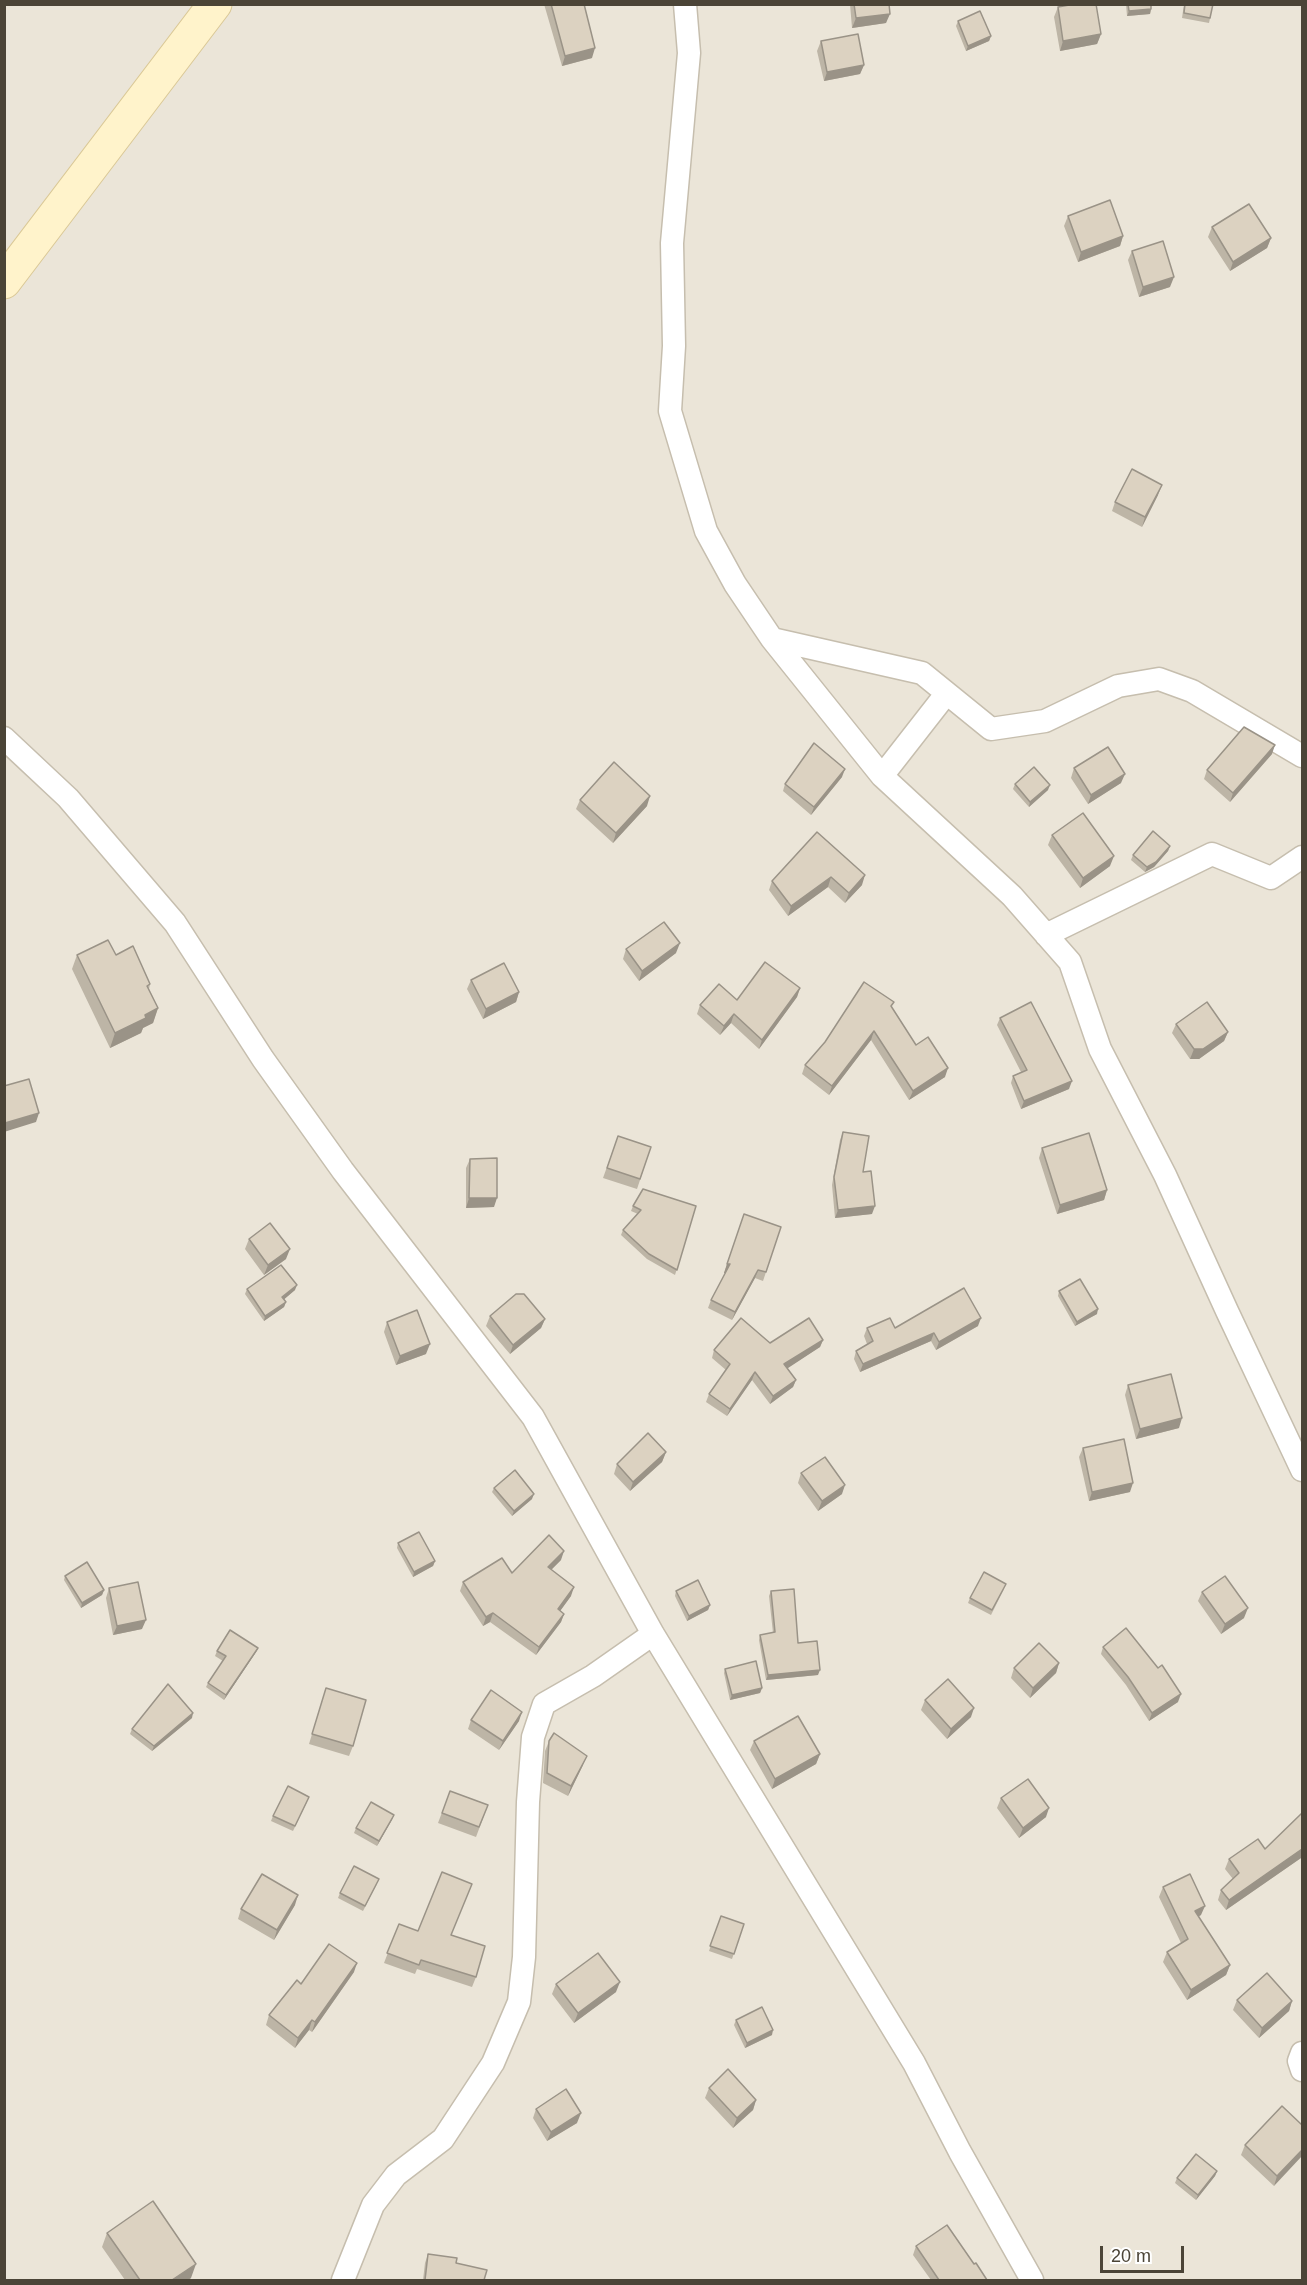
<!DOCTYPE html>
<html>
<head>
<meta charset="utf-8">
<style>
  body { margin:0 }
  #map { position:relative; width:1307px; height:2285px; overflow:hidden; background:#f6f3ea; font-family:Helvetica,sans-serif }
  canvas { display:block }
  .frame { position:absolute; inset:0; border:6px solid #4b4437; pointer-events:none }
  .scale { position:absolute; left:1100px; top:2246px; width:84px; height:27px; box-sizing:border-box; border:3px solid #4b4437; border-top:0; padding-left:8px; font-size:18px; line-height:21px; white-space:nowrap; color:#4b4437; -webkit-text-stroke:4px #fff; paint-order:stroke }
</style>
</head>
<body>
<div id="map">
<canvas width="1307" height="2285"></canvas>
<div class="frame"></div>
<div class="scale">20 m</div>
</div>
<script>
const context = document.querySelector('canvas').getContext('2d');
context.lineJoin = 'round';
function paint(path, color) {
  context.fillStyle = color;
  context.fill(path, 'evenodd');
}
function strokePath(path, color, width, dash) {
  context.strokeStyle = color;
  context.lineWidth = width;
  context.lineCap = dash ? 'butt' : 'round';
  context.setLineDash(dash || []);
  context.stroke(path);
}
paint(new Path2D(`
  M5,5h1297v2275h-1297z`), '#ebe5d8');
const street = new Path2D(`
  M685,4l4,49 -17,190 2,103 -4,65 36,120 29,53 37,55 150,34 69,56 54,-8 73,-35 41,-7 33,12 110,65
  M772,639l110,137 130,120 58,66 30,87 65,126 62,136 75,159
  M4,738l64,60 107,125 88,136 80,112 190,246 120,217 261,429 46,89 72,128
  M882,776l64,-82
  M1046,935l166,-81 59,24 31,-21
  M1302,2053l-3,8 3,9
  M343,2280l30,-75 23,-30 47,-36 50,-76 26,-61 5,-45 4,-155 5,-65 11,-33 49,-28 60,-42`);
const secondary = new Path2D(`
  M4,282l211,-278`);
strokePath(street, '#c6beae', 25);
strokePath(secondary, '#dac896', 35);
strokePath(street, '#fff', 22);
strokePath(secondary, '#fff3cb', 33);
paint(new Path2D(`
  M544,4h40l8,54 -30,8z
  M850,4h39l-3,19 -34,5z
  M1126,4h25v5l-1,5 -23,2z
  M1184,4h29l-4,19 -27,-5z
  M1058,7l43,27 -4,10 -37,7 -6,-34z
  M958,21l33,15 -2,5 -23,10 -10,-25z
  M821,41l43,24 -4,9 -36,7 -7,-30z
  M1068,216l55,20 -3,10 -42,16 -14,-36z
  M1212,227l59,11 -4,10 -37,23 -22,-34z
  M1132,251l38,36 -31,10 -11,-37z
  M1158,495l-16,32 -30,-16 3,-9z
  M1272,754l-42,48 -26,-23 3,-9z
  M1074,768l47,15 -33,21 -17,-26z
  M842,777l-31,38 -28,-24 2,-7z
  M1015,784l33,6 -19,17 -16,-18z
  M580,800l67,6 -34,37 -37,-34z
  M817,832l45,53 -17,18 -17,-16 -40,29 -19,-26 3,-9z
  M1052,835l58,31 -30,22 -32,-43z
  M1170,846l-2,5 -14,16 -9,5 -14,-12 2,-5z
  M626,949l50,4 -37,28 -16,-22z
  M77,955h39l34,29 -1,5 9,19 -5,15 -10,5 -2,5 -31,15 -38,-79z
  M471,980l48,12 -3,10 -33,17 -16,-30z
  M800,988l-3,9 -38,52 -28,-26 -11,12 -23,-21 3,-9 37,-5z
  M892,1008l24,37 29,32 -36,23 -38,-60 -42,55 -27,-21 3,-9z
  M1000,1018l69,71 -48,20 -10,-26 2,-7 8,-4 -24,-47z
  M1176,1024l52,8 -4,9 -25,18h-9l-18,-26z
  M843,1132l29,82 -37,4 -3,-33 8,-45z
  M618,1136l33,11 -14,42 -34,-11z
  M1042,1148l65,42 -3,10 -47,14 -18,-56z
  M470,1159l24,48 -28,1v-40z
  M633,1206h63l-21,69 -28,-16 -26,-24 2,-5 15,-16 -7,-3z
  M744,1214l37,13 -18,54 -8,-3 -23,42 -24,-12 3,-8 15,-27h-2z
  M249,1239l37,20 -22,16 -19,-26z
  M247,1289l48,1 -11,9 2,3 -2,5 -20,14 -19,-27z
  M1059,1291l38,23 -22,12 -17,-30z
  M490,1316l55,3 -4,9 -31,26 -24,-28z
  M387,1322l39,32 -30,11 -12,-33z
  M978,1326l-42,24 -5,-9 -71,31 -6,-13 2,-8 11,-7 -3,-8 3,-8z
  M823,1340l-3,7 -33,21 9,12 -3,7 -23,17 -18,-24 -25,36 -21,-14 3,-8 17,-24 -14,-12 2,-8 56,-7z
  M1128,1385l51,43 -43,11 -11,-44z
  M1083,1448l47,44 -41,9 -10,-44z
  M666,1452l-4,10 -32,29 -16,-17 3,-10z
  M801,1473l41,21 -24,17 -20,-28z
  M494,1488l38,11 -20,17 -20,-24z
  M398,1543l37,18 -2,5 -20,11 -16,-29z
  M561,1560l-10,10 20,26 -11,15 4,3 -3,8 -25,33 -46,-33 -7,4 -23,-35 3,-9 49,-9z
  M65,1576l39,14 -2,5 -21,13 -17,-28z
  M109,1588l33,41 -29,6 -7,-37z
  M1004,1589l-13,26 -23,-12 2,-5z
  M676,1591l34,14 -2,5 -21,11 -12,-25z
  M771,1591l27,52 20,32 -52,5 -7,-40 1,-5 13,-2 -4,-37z
  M1202,1592l42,26 -23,16 -23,-33z
  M1103,1647l75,55 -29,19 -23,-36 -25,-31z
  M258,1648l-2,4 -32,48 -18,-13 2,-4 15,-22 -8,-5 2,-5z
  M1059,1663l-3,10 -26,25 -19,-20 3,-10z
  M725,1669l37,19 -2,5 -30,7 -6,-27z
  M326,1688l27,58 -4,10 -40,-12z
  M925,1700l46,17 -24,22 -26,-29z
  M192,1718l-40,33 -22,-17 2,-5z
  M471,1720l48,1 -20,29 -31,-21z
  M549,1741l34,24 -15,31 -25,-13 2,-32z
  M754,1741l66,13 -4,10 -44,25 -22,-39z
  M450,1791l38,14 -12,32 -38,-14z
  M1001,1798l45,19 -27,21 -22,-30z
  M307,1802l-14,29 -22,-10 2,-5z
  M1302,1813v47l-1,-2 -75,52 -8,-10 3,-10 12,-11 -8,-10 4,-10 36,-10z
  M394,1815l-17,31 -23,-13 2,-5z
  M377,1884l-14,27 -25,-13 2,-5z
  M1163,1887l38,28 -3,2 32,48 -4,10 -39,25 -24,-38 4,-10 14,-9 -22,-46z
  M295,1905l-21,35 -36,-21 3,-10z
  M721,1916l23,8 -12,35 -23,-8z
  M399,1924l19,7 34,4 24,42 -4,10 -55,-18 -2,5 -31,-11z
  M354,1972l-42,60 -3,-2 -14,18 -29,-23 3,-10 32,-31z
  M556,1984l60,8 -42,31 -22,-29z
  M1237,2000l55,1 -3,10 -30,27 -26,-28z
  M736,2020l36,15 -27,13 -11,-23z
  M709,2088l47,12 -3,10 -20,18 -28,-30z
  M536,2109l41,14 -30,18 -14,-23z
  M1302,2125l-28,61 -33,-31 4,-10z
  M1217,2171l-2,5 -19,24 -21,-17 2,-5z
  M107,2233l84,45 -3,2h-63l-23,-33z
  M916,2246l58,18 13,16h-56l-18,-25z
  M428,2254l28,9 28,17h-61l2,-17z`), '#bdb5a6');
paint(new Path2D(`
  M1151,9l-1,5 -23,2 2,-5z
  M890,14l-4,9 -34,5 4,-10z
  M1101,34l-4,10 -37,7 3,-10z
  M991,36l-2,5 -23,10 2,-5z
  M595,48l-3,10 -30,8 3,-10z
  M864,65l-4,9 -36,7 3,-9z
  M1123,236l-3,10 -42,16 3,-10z
  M1271,238l-4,10 -37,23 3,-9z
  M1174,277l-4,10 -31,10 4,-10z
  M1162,485l-4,10 -16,32 3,-10z
  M1275,745l-3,9 -42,48 3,-9z
  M845,769l-3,8 -31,38 3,-8z
  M1125,774l-4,9 -33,21 3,-9z
  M1050,785l-2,5 -19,17 1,-5z
  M650,796l-3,10 -34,37 3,-10z
  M1170,846l-2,5 -14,16 -9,5 2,-5z
  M1114,856l-4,10 -30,22 3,-10z
  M865,875l-3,10 -17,18 4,-10z
  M831,877l-3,10 -40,29 3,-10z
  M680,943l-4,10 -37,28 3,-10z
  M800,988l-3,9 -38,52 3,-9z
  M519,992l-3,10 -33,17 3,-10z
  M158,1008l-5,15 -10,5 -2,5 -31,15 5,-15 30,-18z
  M734,1014l-3,9 -11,12 4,-9z
  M874,1031l-3,9 -42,55 3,-9z
  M1228,1032l-4,9 -25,18h-9l4,-10z
  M948,1068l-3,9 -36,23 4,-9z
  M1072,1081l-3,8 -48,20 3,-8z
  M39,1113l-3,9 -32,10 1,-9z
  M1107,1190l-3,10 -47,14 3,-9z
  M469,1198h28l-3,9 -28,1z
  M875,1206l-3,8 -37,4 3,-8z
  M290,1249l-4,10 -22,16 4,-10z
  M727,1264h3l-3,9h-3z
  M758,1270l-3,8 -23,42 3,-8z
  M297,1285l-2,5 -14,12 1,-5z
  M286,1302l-2,5 -20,14 1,-5z
  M1098,1309l-1,5 -22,12 2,-4z
  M981,1318l-3,8 -42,24 3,-8z
  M545,1319l-4,9 -31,26 3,-9z
  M934,1333l-3,8 -71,31 3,-8z
  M823,1340l-3,7 -38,25 2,-8z
  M430,1344l-4,10 -30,11 4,-9z
  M755,1372l-3,8 -25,36 3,-7z
  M796,1380l-3,7 -23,17 3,-8z
  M1182,1418l-3,10 -43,11 4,-10z
  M666,1452l-4,10 -32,29 3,-9z
  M1133,1483l-3,9 -41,9 3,-9z
  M845,1485l-3,9 -24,17 4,-10z
  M534,1494l-2,5 -20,17 2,-5z
  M564,1551l-3,9 -16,16 3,-9z
  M435,1561l-2,5 -20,11 1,-5z
  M574,1587l-3,9 -16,22 3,-9z
  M104,1590l-2,5 -21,13 1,-5z
  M710,1605l-2,5 -21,11 2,-5z
  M1248,1608l-4,10 -23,16 4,-10z
  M493,1613l-3,9 -7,4 3,-9z
  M564,1614l-3,8 -25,33 3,-8z
  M146,1620l-4,9 -29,6 4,-9z
  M258,1648l-2,4 -32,48 2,-5z
  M1059,1663l-3,10 -26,25 3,-10z
  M820,1670l-2,5 -52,5 2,-5z
  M762,1688l-2,5 -30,7 2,-5z
  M1181,1694l-3,8 -29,19 3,-8z
  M974,1708l-3,9 -24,22 4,-10z
  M522,1712l-3,9 -20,29 4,-9z
  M193,1713l-1,5 -40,33 2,-5z
  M820,1754l-4,10 -44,25 3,-10z
  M587,1756l-4,9 -15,31 3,-10z
  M1049,1808l-3,9 -27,21 4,-10z
  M394,1815l-2,5 -15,26 2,-5z
  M1302,1849l-1,9 -75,52 3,-10z
  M298,1895l-3,10 -21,35 3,-10z
  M1205,1906l-4,9 -10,5 4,-9z
  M357,1963l-3,9 -42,60 3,-10z
  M1230,1965l-4,10 -39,25 4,-10z
  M620,1982l-4,10 -42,31 4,-10z
  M1292,2001l-3,10 -30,27 3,-10z
  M312,2020l-3,10 -14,18 3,-10z
  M773,2030l-1,5 -27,13 2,-5z
  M756,2100l-3,10 -20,18 4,-10z
  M581,2113l-4,10 -30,18 4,-9z
  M1302,2150v6l-28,30 3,-10z
  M1217,2171l-2,5 -19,24 2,-5z
  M196,2264l-5,14 -3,2h-16z`), '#9a9387');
const building = new Path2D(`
  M551,4h33l11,44 -30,8z
  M854,4h35l1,10 -34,4z
  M1075,4h21l5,30 -38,7 -5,-34z
  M1128,4h23v5l-22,2z
  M1185,4h28l-3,14 -26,-5z
  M980,11l11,25 -23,10 -10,-25z
  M858,34l6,31 -37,7 -6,-31z
  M1110,200l13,36 -42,16 -13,-36z
  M1249,204l22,34 -38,24 -21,-35z
  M1163,241l11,36 -31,10 -11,-36z
  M1132,469l30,16 -17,32 -30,-15z
  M1244,727l31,18 -42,48 -26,-23z
  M814,743l31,26 -31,38 -29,-23z
  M1108,747l17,27 -34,21 -17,-27z
  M614,762l36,34 -34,37 -36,-33z
  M1034,767l16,18 -20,17 -15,-18z
  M1083,813l31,43 -31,22 -31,-43z
  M1153,831l17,15 -14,16 -9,5 -14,-12z
  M817,832l48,43 -16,18 -18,-16 -40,29 -19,-25z
  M664,922l16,21 -38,28 -16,-22z
  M108,940l8,15 17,-9 17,38 -3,2 11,22 -13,7 1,3 -31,15 -38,-78z
  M765,962l35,26 -38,52 -28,-26 -10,12 -24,-21 19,-21 18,16z
  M504,963l15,29 -33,17 -15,-29z
  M864,982l30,20 -3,4 25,39 12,-8 20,31 -35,23 -39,-60 -42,55 -27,-21 20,-23z
  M1031,1002l41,79 -48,20 -11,-25 14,-6 -27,-52z
  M1207,1002l21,30 -25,17h-9l-18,-25z
  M29,1079l10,34 -34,10 -1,-37z
  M843,1132l26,4 -6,36 8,-1 4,35 -37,4 -4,-33z
  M1089,1133l18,57 -47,15 -18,-57z
  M618,1136l33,11 -11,32 -33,-11z
  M497,1158v40h-28l1,-39z
  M643,1189l53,17 -19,64 -28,-16 -26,-24 18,-20 -8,-4z
  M744,1214l37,13 -15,45 -8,-2 -23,42 -24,-12 19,-36h-3z
  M270,1223l20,26 -22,16 -19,-26z
  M281,1265l16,20 -15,12 4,5 -21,14 -18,-27z
  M1080,1279l18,30 -21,13 -18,-31z
  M964,1288l17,30 -42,24 -5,-9 -71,31 -7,-13 17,-10 -6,-13 23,-10 5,10z
  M516,1294h8l21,25 -32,26 -23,-29z
  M417,1310l13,34 -30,12 -13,-34z
  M741,1318l29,25 39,-25 14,22 -39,24 12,16 -23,16 -18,-24 -25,37 -21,-15 21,-30 -16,-14z
  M1171,1374l11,44 -42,11 -12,-44z
  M648,1433l18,19 -33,30 -16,-18z
  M1124,1439l9,44 -41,9 -9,-44z
  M825,1457l20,28 -23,16 -21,-28z
  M515,1470l19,24 -20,17 -20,-23z
  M419,1532l16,29 -21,11 -16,-29z
  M549,1535l15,16 -16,16 26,20 -16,22 6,5 -25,33 -46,-34 -7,4 -23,-35 39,-24 10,15z
  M87,1562l17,28 -22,13 -17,-27z
  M984,1572l22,12 -14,26 -22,-12z
  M1225,1576l23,32 -23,16 -23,-32z
  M698,1580l12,25 -21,11 -13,-25z
  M138,1582l8,38 -29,6 -8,-38z
  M794,1589l4,54 19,-2 3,29 -52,5 -8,-40 15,-3 -4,-41z
  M1126,1628l32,40 4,-3 19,29 -29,19 -24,-36 -25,-30z
  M230,1630l28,18 -32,47 -18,-12 18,-27 -9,-5z
  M1039,1643l20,20 -26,25 -19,-20z
  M756,1661l6,27 -30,7 -7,-26z
  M948,1679l26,29 -23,21 -26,-29z
  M168,1684l25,29 -39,33 -22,-17z
  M326,1688l40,12 -13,46 -41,-12z
  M491,1690l31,22 -19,29 -32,-21z
  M798,1716l22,38 -45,25 -21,-38z
  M554,1733l33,23 -16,30 -24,-13 2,-32z
  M1028,1779l21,29 -26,20 -22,-30z
  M288,1786l21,11 -14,29 -22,-10z
  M450,1791l38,14 -9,22 -37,-14z
  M371,1802l23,13 -15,26 -23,-13z
  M1302,1813v36l-73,51 -8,-10 18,-17 -10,-14 29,-20 7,10z
  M354,1866l25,13 -14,27 -25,-13z
  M442,1872l30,12 -21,51 34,11 -9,31 -55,-17 -2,5 -32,-12 12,-29 19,7z
  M262,1874l36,21 -21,35 -36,-21z
  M1190,1874l15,32 -10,5 35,54 -39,25 -24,-38 21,-13 -25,-52z
  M721,1916l23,8 -10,30 -24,-8z
  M329,1944l28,19 -42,59 -3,-2 -14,18 -29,-23 28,-35 4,4z
  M598,1953l22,29 -42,31 -22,-29z
  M1267,1973l25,28 -30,27 -25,-28z
  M762,2007l11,23 -26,13 -11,-23z
  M728,2069l28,31 -19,18 -28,-30z
  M566,2089l15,24 -30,19 -15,-23z
  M1282,2106l20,19v25l-25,26 -32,-31z
  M1196,2154l21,17 -19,24 -21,-17z
  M153,2201l43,63 -24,16h-32l-33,-47z
  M947,2225l27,39 2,-1 11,17h-48l-23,-34z
  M428,2254l29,4 -1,5 31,7 -3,10h-59z`);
paint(building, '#dcd2c1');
strokePath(building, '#9a9387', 1.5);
</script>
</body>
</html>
